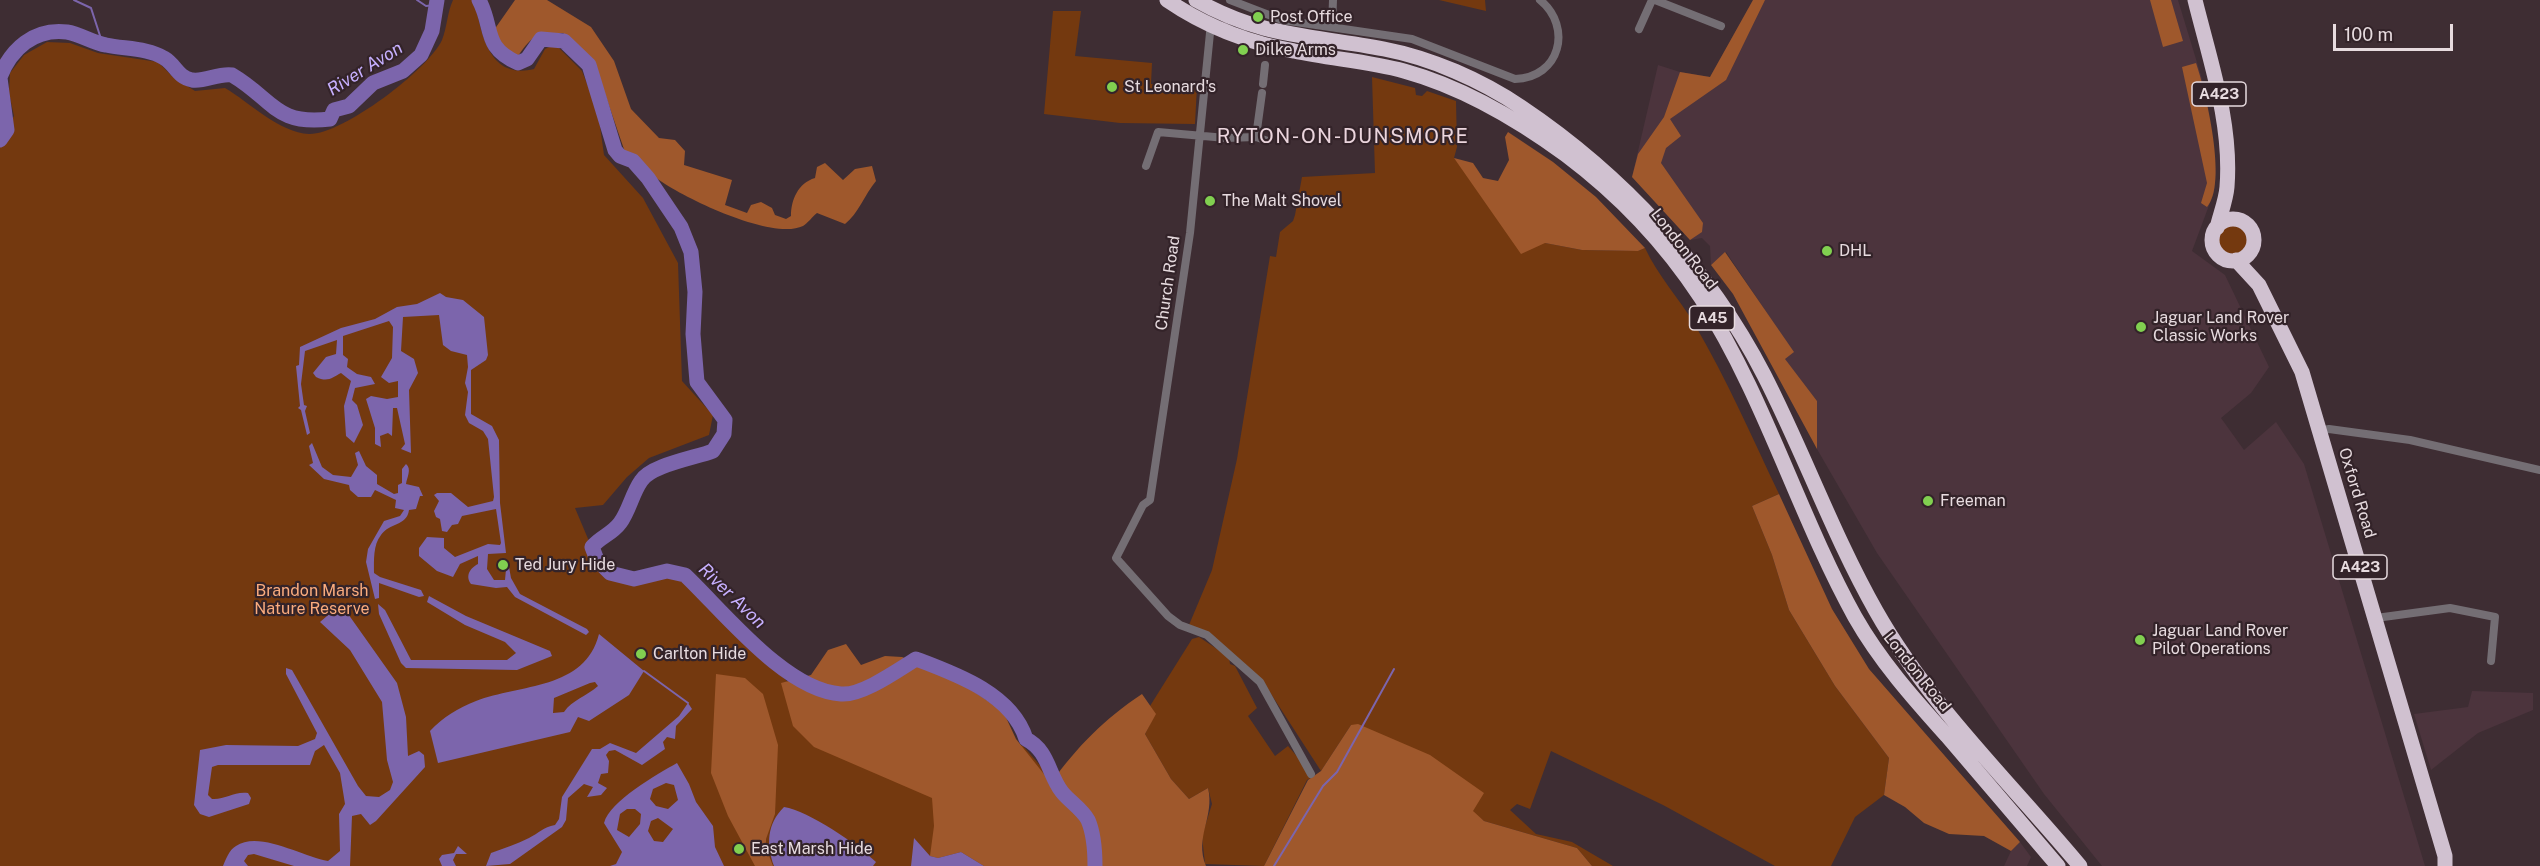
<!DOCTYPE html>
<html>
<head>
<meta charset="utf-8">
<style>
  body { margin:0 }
  #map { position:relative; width:2540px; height:866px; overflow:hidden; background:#3e2d33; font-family:"Public Sans",sans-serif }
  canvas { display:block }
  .scale { position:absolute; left:2333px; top:24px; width:120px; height:27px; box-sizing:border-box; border:3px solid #e7dbdf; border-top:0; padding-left:8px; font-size:18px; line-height:21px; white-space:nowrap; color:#e7dbdf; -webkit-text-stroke:4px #332329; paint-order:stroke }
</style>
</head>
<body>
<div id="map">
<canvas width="2540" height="866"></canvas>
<div class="scale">100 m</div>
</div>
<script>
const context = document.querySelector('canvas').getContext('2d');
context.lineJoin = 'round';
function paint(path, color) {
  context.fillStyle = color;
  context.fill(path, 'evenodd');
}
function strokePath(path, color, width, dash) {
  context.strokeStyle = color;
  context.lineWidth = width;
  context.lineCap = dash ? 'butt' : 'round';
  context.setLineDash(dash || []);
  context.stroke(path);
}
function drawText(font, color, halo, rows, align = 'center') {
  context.font = font + ' "Public Sans",sans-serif';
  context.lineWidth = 4.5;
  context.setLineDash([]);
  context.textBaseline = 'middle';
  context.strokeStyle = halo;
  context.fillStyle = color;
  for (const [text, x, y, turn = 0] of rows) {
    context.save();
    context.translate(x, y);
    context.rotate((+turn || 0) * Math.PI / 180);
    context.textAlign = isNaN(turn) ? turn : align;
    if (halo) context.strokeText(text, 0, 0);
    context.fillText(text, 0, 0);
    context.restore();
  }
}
paint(new Path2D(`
  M1753,0h425l28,92 10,80 -2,20 -22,59 33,24 44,92 -18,26 -30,25 23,32 32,-28 28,42 121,402h-323l-58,-72 -167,-241 -60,-104v-48l-33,-42 9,-7 -67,-100 -15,13 -1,-19 -8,-8 -12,2 -58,-63 26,-112 22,7 30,5z
  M2472,691l61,2v17l-55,23 -47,37 -17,-56 54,-7z
  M2020,842l11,15 -4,9h-23l7,-15z`), '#4c343d');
paint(new Path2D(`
  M453,0h21c8,33 14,80 60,69l11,-20 10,-5 27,27 16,41 6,43 39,43 35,65 4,118 31,34 -4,20 -60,23 -22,19 -24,28 -28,3 22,52 13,13 24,6 33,-8 18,4 83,83 29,36 226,52 64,73 -2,47h-1085v-788l7,51 7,-13 -5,-23 1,-20 14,-18 23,-13 23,1 28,10 60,9 15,15 22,14 30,-3c24,14 55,45 84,46 33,1 119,-64 133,-94 5,-12 5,-27 11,-40z
  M1439,0h46l1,11z
  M1053,11h28l-6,45 77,7 -1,21 46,2 -2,38 -75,-1 -76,-9z
  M1372,77l43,11 1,7 6,1 5,-5 29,10 1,46 -3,11 91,85 37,7 56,1 7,-3c13,28 34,50 50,77 32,55 57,112 84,169l-27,12 20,49 17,55 46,76 54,72 -5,37 -29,22 -24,49h-56l-112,-61 -112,-54 -21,58 -13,-5 -7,6 26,24 36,8 41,24h-21l-15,-18 -93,-27 -133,-96 -30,46 -59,-91 -73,-55 23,-55 25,-111 33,-203 6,1 4,-25 13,-11 2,-6 7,-38 73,-4z
  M2218 239a15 15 0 1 1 30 0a15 15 0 1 1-30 0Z
  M1199,637l30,20 1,7 5,2 22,42 -9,8 27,40 13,-10 26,30 -7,4 -43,86 -59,-2 -3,-28 10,-32 -4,-16 -19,11 -18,-20 -26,-45 10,-20 -5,-8 42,-67z`), '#74390f');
paint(new Path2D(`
  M515,0h32l44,27 23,34 17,48 28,29 16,2 10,11 -1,14 48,15 -7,25 22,8 4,-8 10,-3 11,6 3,7 11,4 5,-3c0,-16 7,-33 24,-38l2,-11 8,-4 18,17 12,-11 17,-3 4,15c-11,13 -18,33 -31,43l-28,-11c-5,4 -9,10 -14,13 -31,15 -122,-29 -148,-49 -10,-9 -16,-17 -29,-22l-32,-93 -31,-29c-25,1 -30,1 -45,23l-15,-8 -9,-18z
  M1753,0h12l-39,80 -56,39 11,17 -15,12 -5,15 42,60 -1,9 -12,8 -58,-63 6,-23 26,-37 16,-45 30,5z
  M2150,0h21l12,41 -20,6z
  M2196,63c10,29 32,121 11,144l-6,-4 6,-20 -25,-116z
  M1508,132l45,30 43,35 49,51 -7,3 -56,-1 -37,-7 -24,11 -67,-96 19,5 10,15 15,3 11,-21 -4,-23z
  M1725,252l69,100 -9,7 32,42v48l-84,-155 -22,-29z
  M1779,494l53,115 37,60 151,173 -9,9 -27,-15 -35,-2 -25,-11 -19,-16 -21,-12 5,-37 -54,-72 -46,-76 -17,-55 -20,-49z
  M846,644l15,21 24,-9 17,1 50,20 51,34 13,28 35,44c26,-36 53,-64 91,-89l14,20 -11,20 26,45 18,20 19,-11c7,29 -14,49 -2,78h-222l-23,-14 -23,6 -8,-2 4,-30 -2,-28 -118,-51 -21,-21 -12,-43 30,-8 17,-25z
  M716,674l29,4 18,16 15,51 -3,69 -9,25v9l7,18h-18l-27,-50 -17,-43z
  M1358,724l72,31 54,38 -11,18 11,10 93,27 15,18h-328l44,-86 13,-9 30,-46z`), '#9f582c');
paint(new Path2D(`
  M440,293l6,4 17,3 21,17 4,38 -2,5 -15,10v44l21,12 7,14 1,63 6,50 -18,1 -1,15 7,11h11l1,-11 3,-2 2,11 9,16 67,35 2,3 -3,3 -71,-38 -8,-10 -11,1 -25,-4c-6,-8 -1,-16 7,-20v-8l-18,8 -7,13 -16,-6 -18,-15v-8l8,-11 17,1v10l11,9 33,-13 12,1 1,-2 -5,-34 -34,7 -4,8 -6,1 -5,7 -5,-1 -2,-12 -4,-2 -2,-6 5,-10 -5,-6 3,-2h14l17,14 25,-6 1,-4 -6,-58 -5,-8 -14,-8 -4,-8 3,-23 -3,-9 3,-16 -1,-12 -16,-4 -8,-6 -4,-30 -36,2 -2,34 13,8 4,14 -9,17 2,63 -10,-4 4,-5 -8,-36h-4l-1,28 -4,-3 -8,3 1,11 -6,-3v-16l-9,-29 5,-3 16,3 11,-2v-16l-9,2 -8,-6 11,-19 1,-31 -4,-6 -46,15v19l5,4 -1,8 10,7 14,3 4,7 -20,4 -3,12 5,5 6,20 -9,18 -8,-7 -2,-30 7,-25 -10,-8c-8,4 -13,10 -25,4l-3,-4 13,-16 10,-3 1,-14 -32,11 -4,33 3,21 3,1 -2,5 5,22 -3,2 -6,-25 -3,-2 2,-2 -4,-40 3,-1 1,-18 41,-19 34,-9 22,-12 20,-3z
  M312,443l10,24 11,8 18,2 7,-12 -3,-12 4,-2 7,15 11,9v9l17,10 4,-1v-8l4,-2v-14l4,-5c6,5 1,13 0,20l13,3 4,9h-3l-4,13 -7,1c-2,16 -20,13 -28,25 -8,10 -7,25 -7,38l6,4 41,13 3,6 -5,1 -40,-14v15l-4,1 -9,-37 2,-13 16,-28 16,-5 4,-6 -9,-2 1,-8 -21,-10 -4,7h-13l-8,-7 -1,-5 -25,-6 -15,-14 4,-2 -4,-17z
  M429,596l37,20 84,35 2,5 -35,14 -111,-2 -5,-5 -22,-49 -1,-10 7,6 26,50h96l9,-7 -11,-11 -40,-17 -38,-23z
  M341,604l56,79 9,34 2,39 11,-5 5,4 1,12 -49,54 -6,4 -9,-11 -9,2 -2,50h-56l-40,-12 -6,1 -4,6 4,5h-25c3,-7 6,-16 13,-20 23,-16 67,11 92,15l12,-10 -1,-37 6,-10 -5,-31 -16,-28 -9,6 -5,14h-92l-6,2 -4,28 4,4c13,1 22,-8 36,-6l3,5 -2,6 -40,13 -9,-3 -6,-9 6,-55 26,-5 72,1 17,-7 2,-6 -31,-59v-6l6,2 66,116 8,10 13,1 11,-7 3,-8 -6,-22 -5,-58 -32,-52 -30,-28z
  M599,634l45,37 -15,24 -40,26 -11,-4 -8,15 -132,31 -8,-32c13,-14 28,-23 46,-30 44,-17 109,-11 123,-67zM590,683l5,-1 3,4c-11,10 -26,14 -34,26l-11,1 1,-15z
  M688,703l4,6 -16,17 -1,13 -8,-2 -4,5 2,7 -23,16 -27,-15 -6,1 -3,4 3,6 -1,12 -7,1 -3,9 9,5 -6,7 -14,2 6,-10 -9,-3 -16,14 -2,22 -4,7 -52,37 -24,2 5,-13c13,-5 26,-9 38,-15 10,-5 14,-11 26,-13l4,-6 3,-22 30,-48h8l10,-6 26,10 43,-37z
  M677,763l12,21 7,18 17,24 2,21 9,19h-114l6,-2 6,-12 -18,-29c6,-22 52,-48 73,-60zM666,783l8,2 4,15 -10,9 -12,-3 -6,-7 3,-10zM627,809h8l6,5 -1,10 -11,13 -12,-7 3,-16zM658,818l15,11 -10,13 -9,-1 -6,-10 3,-10z
  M784,807c25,4 73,37 92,55l-3,4h-99c-8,-22 -7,-42 10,-59z
  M914,838l16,18 8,2 23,-6 23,14h-73z
  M458,846l9,8h-11l-3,6 3,6h-14l-3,-7 3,-4 12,-2z`), '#7c65ac');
strokePath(new Path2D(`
  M74,0l17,8 12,37
  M417,0l9,6 9,-1
  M644,671l44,32
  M1274,866l49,-80 14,-14 57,-103`), '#7c65ac', 2);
strokePath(new Path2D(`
  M479,0c15,28 3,47 39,63l9,-4 14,-20 23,2 25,24 26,85 5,6 13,5 15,17 33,49 10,25 4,40 -2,42 4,48 28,38 -1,14 -11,17c-18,7 -62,14 -72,30 -9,13 -12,30 -21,42 -8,11 -20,14 -28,24l5,13 13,13 24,6 33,-8 18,4c39,37 101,116 156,119 21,2 57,-24 75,-35 40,15 96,35 110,80 23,12 22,35 36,53 7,9 20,17 26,28 6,14 7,31 7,46
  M0,77c11,-28 34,-49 67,-45 13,2 26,11 39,13 19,4 42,3 58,13 12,7 13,19 28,22 13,2 26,-7 40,-5 41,24 43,51 98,44l4,-9 15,-4 24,-23 30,-12 18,-16 11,-24 5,-31
  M0,78l7,52 -7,10`), '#7c65ac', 15);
strokePath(new Path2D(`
  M1230,0l52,20 130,19 103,40c45,-1 58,-52 25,-79
  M1655,0l66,26
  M1211,23l-21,210 -40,267 -7,5 -27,53 52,58 12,9 27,10 53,47 51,92
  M1332,27l1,-27
  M1639,29l13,-29
  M1263,84l2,-19
  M1256,137l6,-44
  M1146,166l12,-34 68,6 30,-1 12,4
  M2319,431l10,-2 81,11 130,30
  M2376,618l74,-10 45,9 -4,44`), '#746e74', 8);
strokePath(new Path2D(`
  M1167,0c38,26 82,43 127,51 36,8 74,10 110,20 58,16 113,48 162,84 52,39 99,88 135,143 64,99 97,216 154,319 25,44 58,81 92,119 37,43 74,87 111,130
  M1196,0c66,38 117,35 188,49 47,9 97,31 137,58 100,67 188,161 243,268 40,78 69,160 112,236 53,94 135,172 204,255
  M2195,0c15,61 37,123 32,187 -1,13 -7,28 -10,41
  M2212 240a21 21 0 1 1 42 0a21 21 0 1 1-42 0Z
  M2236,260l23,25 43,87 143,484v10`), '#d0c1d0', 15);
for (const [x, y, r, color] of [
  [1258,17,6,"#81d050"],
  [1243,50,6,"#81d050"],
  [1112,87,6,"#81d050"],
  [1210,201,6,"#81d050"],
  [1827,251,6,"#81d050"],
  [2141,327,6,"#81d050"],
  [1928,501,6,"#81d050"],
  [503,565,6,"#81d050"],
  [2140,640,6,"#81d050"],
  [641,654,6,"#81d050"],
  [739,849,6,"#81d050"]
]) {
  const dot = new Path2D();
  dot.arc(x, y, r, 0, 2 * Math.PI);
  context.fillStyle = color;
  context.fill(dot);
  strokePath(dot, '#332329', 2);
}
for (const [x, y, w] of [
  [2219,94,54],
  [1712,318,45],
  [2360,567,54]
]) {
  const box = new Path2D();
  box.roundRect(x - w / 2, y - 12, w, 24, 4.5);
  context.fillStyle = '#332329';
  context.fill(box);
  strokePath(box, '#e7dbdf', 1.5);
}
drawText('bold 15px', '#e7dbdf', null, [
  ["A423",2219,94],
  ["A45",1712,318],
  ["A423",2360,567]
]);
drawText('16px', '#e7dbdf', '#332329', [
  ["Post Office",1270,17],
  ["Dilke Arms",1255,50],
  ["St Leonard's",1124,87],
  ["The Malt Shovel",1222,201],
  ["DHL",1839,251],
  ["Jaguar Land Rover",2153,318],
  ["Classic Works",2153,336],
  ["Freeman",1940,501],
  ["Ted Jury Hide",515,565],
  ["Jaguar Land Rover",2152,631],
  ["Pilot Operations",2152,649],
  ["Carlton Hide",653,654],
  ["East Marsh Hide",751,849]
], 'left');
drawText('16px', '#e7dbdf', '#332329', [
  ["London Road",1684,249,52],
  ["Church Road",1168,283,-82],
  ["Oxford Road",2357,493,73],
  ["London Road",1917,672,51]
]);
drawText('16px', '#fbac7e', '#332329', [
  ["Brandon Marsh",312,591],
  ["Nature Reserve",312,609]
]);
drawText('italic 18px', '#c7b0ff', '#332329', [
  ["River Avon",365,69,-32],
  ["River Avon",732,596,44]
]);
context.letterSpacing = '1.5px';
drawText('20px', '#ebd5dd', '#332329', [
  ["RYTON-ON-DUNSMORE",1343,137]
]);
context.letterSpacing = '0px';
</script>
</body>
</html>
